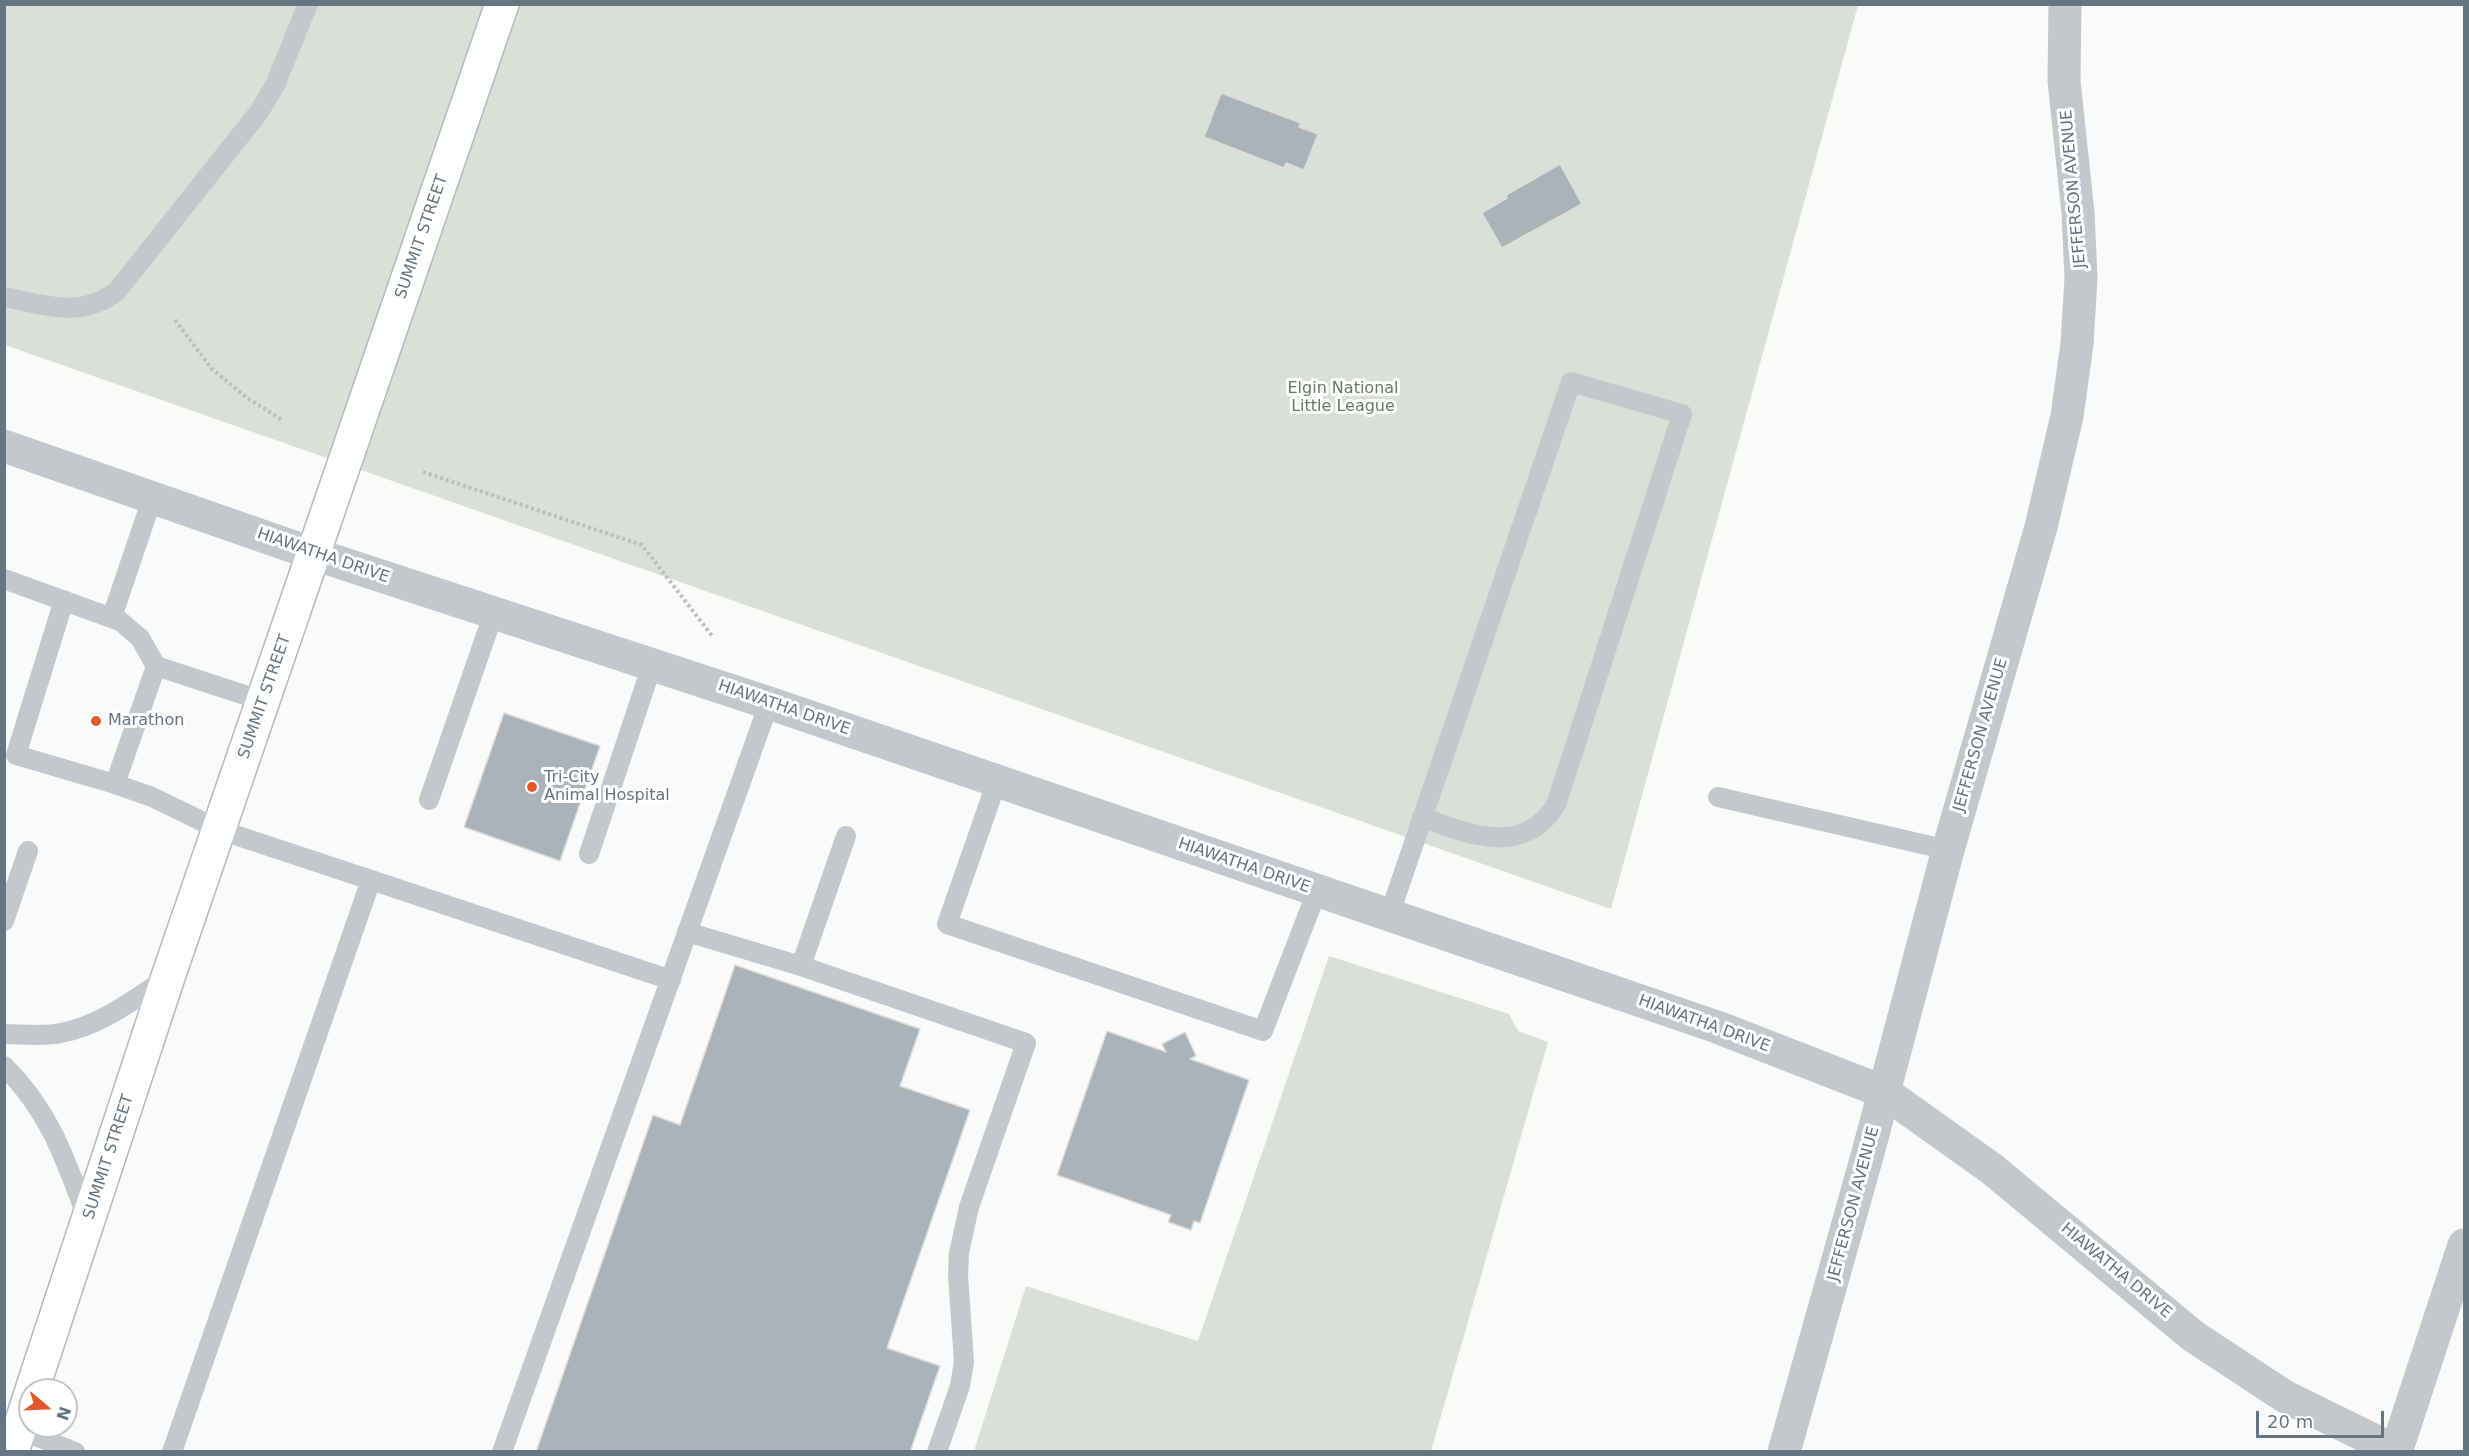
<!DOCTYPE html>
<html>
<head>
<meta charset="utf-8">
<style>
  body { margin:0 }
  #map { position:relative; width:2469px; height:1456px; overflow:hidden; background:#fafaf8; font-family:"DejaVu Sans",sans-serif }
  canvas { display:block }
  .frame { position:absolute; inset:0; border:6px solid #657683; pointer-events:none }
  .north { position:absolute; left:18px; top:1378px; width:60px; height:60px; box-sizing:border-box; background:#fff; border:2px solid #c1c8cd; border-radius:50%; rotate:109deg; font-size:16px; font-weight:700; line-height:24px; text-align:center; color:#657683 }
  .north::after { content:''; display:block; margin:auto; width:21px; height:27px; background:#e4572e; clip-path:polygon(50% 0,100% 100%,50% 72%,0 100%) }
  .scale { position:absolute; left:2256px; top:1411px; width:128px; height:27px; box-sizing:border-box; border:3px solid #657683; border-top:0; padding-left:8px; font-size:18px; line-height:21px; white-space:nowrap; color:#657683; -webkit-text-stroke:4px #fff; paint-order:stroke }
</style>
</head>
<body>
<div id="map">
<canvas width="2469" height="1456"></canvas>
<div class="frame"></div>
<div class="north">N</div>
<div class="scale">20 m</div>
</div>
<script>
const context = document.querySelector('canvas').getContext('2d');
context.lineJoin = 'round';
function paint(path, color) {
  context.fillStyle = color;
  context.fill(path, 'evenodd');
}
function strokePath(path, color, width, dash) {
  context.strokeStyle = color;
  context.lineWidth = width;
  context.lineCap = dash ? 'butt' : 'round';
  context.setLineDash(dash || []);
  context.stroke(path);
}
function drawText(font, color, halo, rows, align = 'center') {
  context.font = font + ' "DejaVu Sans",sans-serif';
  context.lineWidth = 6;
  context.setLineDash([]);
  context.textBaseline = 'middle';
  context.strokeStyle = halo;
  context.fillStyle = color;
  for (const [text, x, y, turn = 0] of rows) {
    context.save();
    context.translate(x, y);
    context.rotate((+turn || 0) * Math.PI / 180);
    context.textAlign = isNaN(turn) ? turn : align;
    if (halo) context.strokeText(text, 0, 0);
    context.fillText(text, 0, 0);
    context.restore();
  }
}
paint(new Path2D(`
  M5,5h1853l-247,904 -1606,-564z
  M1329,956l180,58 9,17 30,11 -117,409h-457l52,-165 172,55z`), '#dadfd7');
const building = new Path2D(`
  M1221,93l80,30 -2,4 19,7 -14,36 -18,-7 -2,5 -80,-31z
  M1560,164l22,40 -80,44 -20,-35 25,-15 -1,-3z
  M504,713l96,33 -40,115 -96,-34z
  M735,965l185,64 -20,57 70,24 -83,238 53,18 -30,86h-374l117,-337 27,10z
  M1107,1031l59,21 -4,-8 23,-12 11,24 -6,3 59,21 -49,143 -6,-2 -3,9 -23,-8 3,-7 -114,-40z`);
paint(building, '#aab3b9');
strokePath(building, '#dcdcda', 1.5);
const secondary = new Path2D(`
  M32,1390l136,-413 334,-973
  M12,1452l18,-56`);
strokePath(secondary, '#b3babf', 36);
strokePath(new Path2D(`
  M175,320l37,49 34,28 36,23
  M423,472l219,73 71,92`), '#bbbfc2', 4, [3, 3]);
strokePath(new Path2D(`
  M4,297c41,8 77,22 113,-6l142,-179 16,-27 33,-81
  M4,579l116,42 20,17 16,28 107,35
  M64,600l-48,155 99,29 37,13 68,33 151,50
  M112,617l41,-121
  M997,781l-50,143 316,107 54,-140
  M115,784l41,-118
  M1718,797l230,53
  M429,800l65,-188
  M589,854l63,-189
  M1389,916l182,-534 111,32 -126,391c-33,52 -87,30 -134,12
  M4,921l24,-70
  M687,932l114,34 45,-130
  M801,966l225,77 -57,164 -10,46 -1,22 6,87 -4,24 -23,66
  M4,1034c19,0 39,3 57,-1 39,-7 74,-34 107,-56
  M4,1066c46,45 62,95 84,154
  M11,1426l64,26
  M172,1452l199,-572 300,100
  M502,1452l267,-749`), '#c3c8cc', 20);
strokePath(new Path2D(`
  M4,446l310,108 455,149 948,324 167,65 108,77 201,167 91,60 114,56
  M1784,1452l85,-303 79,-299 93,-323 26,-111 10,-72 4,-66 -3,-65 -14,-132 1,-77
  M2396,1452l68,-207`), '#c3c8cc', 33);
strokePath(secondary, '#fff', 33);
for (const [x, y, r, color] of [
  [96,721,6,"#e4572e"],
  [532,787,6,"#e4572e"]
]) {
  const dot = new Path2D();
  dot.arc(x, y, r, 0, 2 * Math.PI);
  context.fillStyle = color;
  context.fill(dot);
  strokePath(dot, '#fff', 2);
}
drawText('16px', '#657683', '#fff', [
  ["JEFFERSON AVENUE",2074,189,-95],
  ["SUMMIT STREET",422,237,-71],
  ["HIAWATHA DRIVE",323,556,19],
  ["SUMMIT STREET",265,697,-71],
  ["HIAWATHA DRIVE",784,708,19],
  ["JEFFERSON AVENUE",1981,735,-74],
  ["HIAWATHA DRIVE",1244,866,19],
  ["HIAWATHA DRIVE",1704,1024,20],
  ["SUMMIT STREET",109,1157,-72],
  ["JEFFERSON AVENUE",1854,1204,-75],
  ["HIAWATHA DRIVE",2116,1271,40]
]);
drawText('16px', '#687a64', '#fff', [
  ["Elgin National",1343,389],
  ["Little League",1343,407]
]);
drawText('16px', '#657683', '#fff', [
  ["Marathon",108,721],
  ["Tri-City",544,778],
  ["Animal Hospital",544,796]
], 'left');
</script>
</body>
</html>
